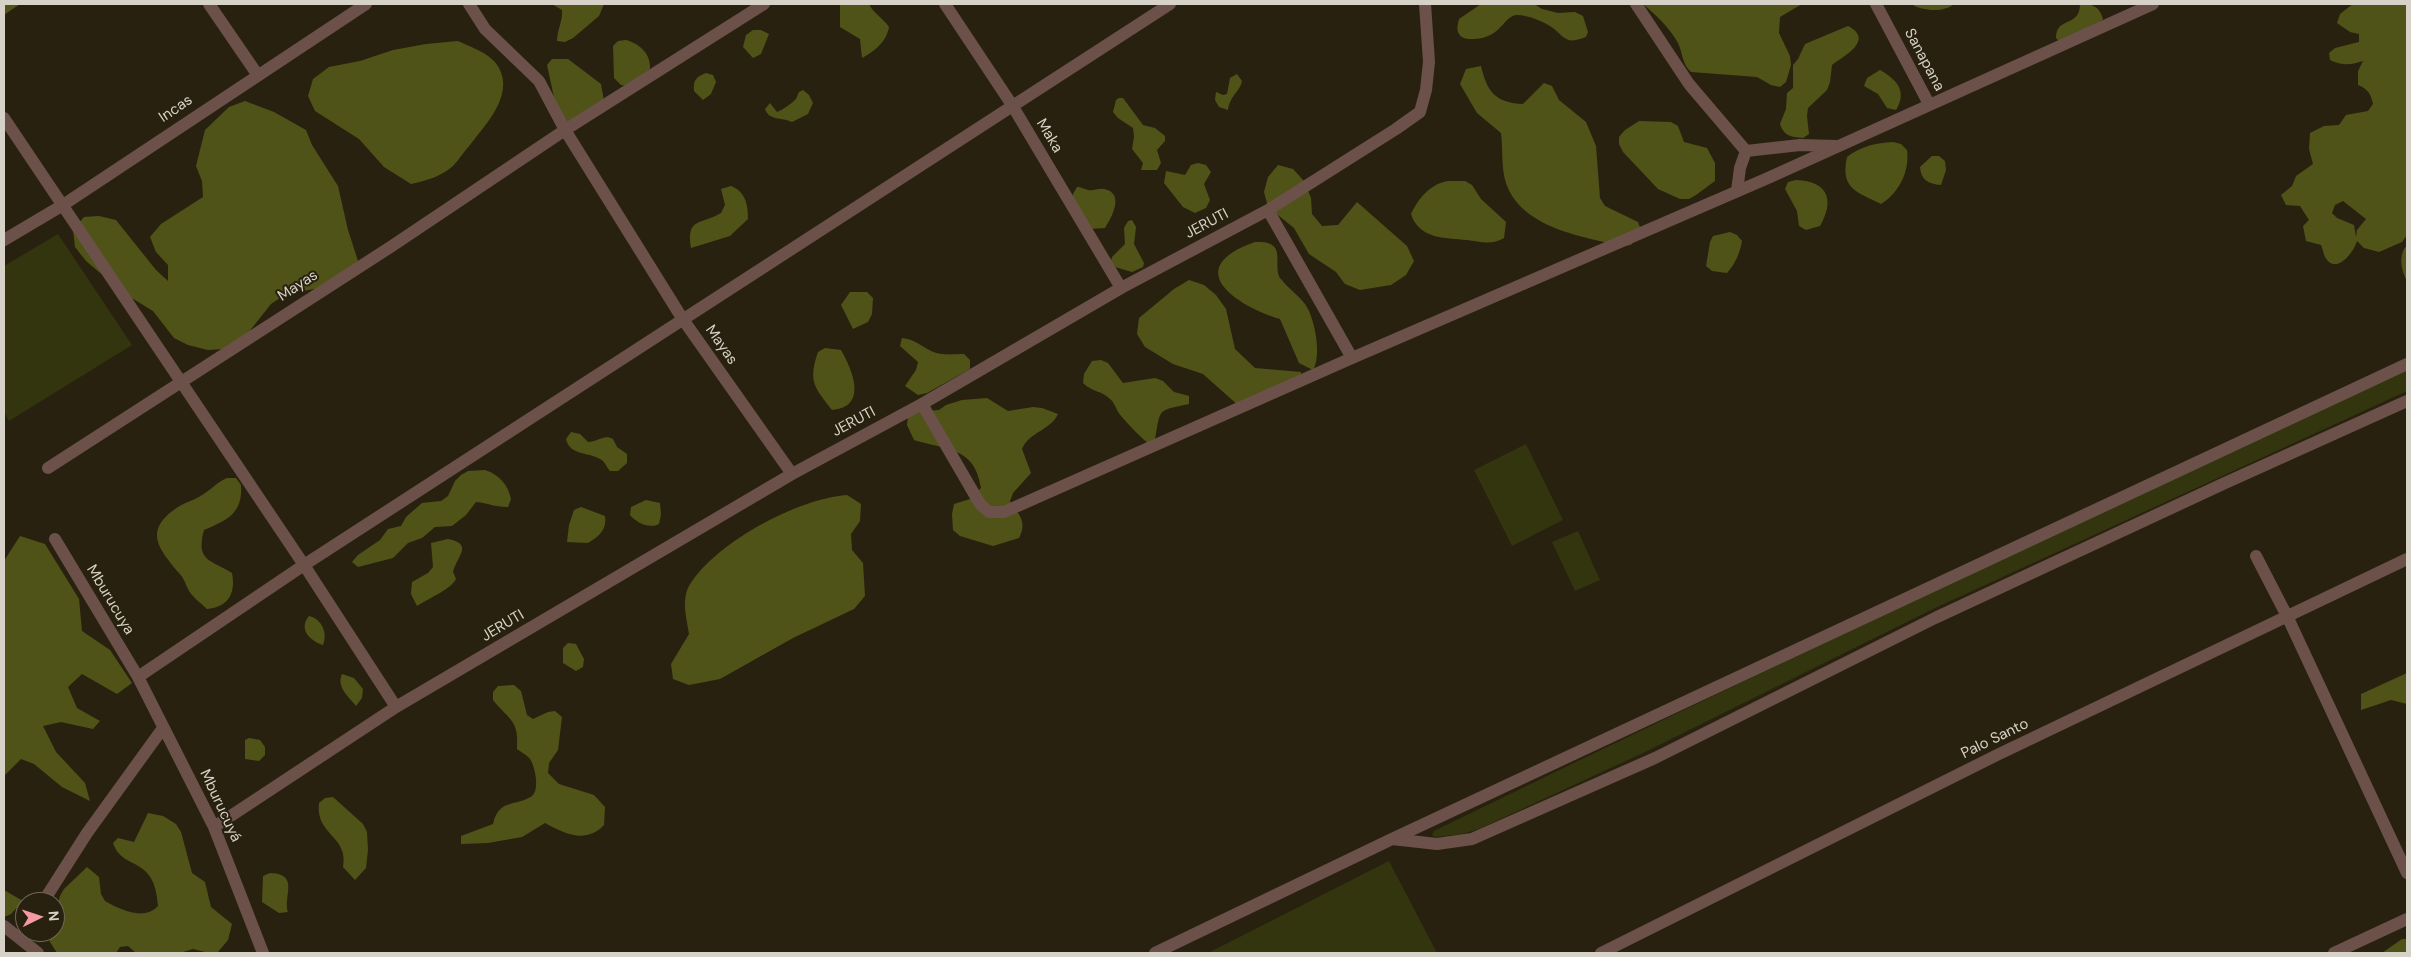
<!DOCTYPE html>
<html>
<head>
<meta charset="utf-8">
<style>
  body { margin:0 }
  #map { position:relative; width:2411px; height:957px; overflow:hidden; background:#292110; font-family:"DM Sans",sans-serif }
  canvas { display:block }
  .frame { position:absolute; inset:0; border:5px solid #d7d2c7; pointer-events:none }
  .north { position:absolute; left:15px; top:892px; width:50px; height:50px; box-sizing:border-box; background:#292110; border:1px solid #6f6859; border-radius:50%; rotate:86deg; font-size:14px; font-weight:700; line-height:20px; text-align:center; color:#d7d2c7 }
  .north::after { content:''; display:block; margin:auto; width:18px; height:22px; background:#f49aa3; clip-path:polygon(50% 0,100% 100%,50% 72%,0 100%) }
</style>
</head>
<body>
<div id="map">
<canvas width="2411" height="957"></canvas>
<div class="frame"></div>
<div class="north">N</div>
</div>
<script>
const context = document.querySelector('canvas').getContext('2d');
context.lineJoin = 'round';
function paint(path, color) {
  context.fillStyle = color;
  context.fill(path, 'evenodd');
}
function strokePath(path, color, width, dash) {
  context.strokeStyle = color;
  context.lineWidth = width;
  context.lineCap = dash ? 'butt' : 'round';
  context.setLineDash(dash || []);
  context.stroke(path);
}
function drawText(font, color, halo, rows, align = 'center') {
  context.font = font + ' "DM Sans",sans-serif';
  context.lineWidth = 4;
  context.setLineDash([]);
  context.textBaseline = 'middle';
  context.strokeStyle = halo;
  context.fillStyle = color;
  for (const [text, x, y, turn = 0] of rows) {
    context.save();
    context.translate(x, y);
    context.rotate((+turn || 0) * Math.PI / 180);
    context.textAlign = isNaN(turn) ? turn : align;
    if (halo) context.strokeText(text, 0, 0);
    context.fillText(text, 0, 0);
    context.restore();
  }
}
paint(new Path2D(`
  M58,234l74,111 -123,76 -5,-9v-146z
  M2407,370v21l-474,218 -288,143 -166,77 -17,5 -27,3 -3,-2 2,-4c323,-158 648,-310 973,-461z
  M1526,444l37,76 -51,26 -38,-76z
  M1578,531l22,49 -25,11 -23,-49z
  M1389,861l48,92h-229z`), '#32350d');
paint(new Path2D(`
  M4,4h16l-16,11z
  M552,4h52l-5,12 -26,22 -8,4 -8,-1c0,-11 6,-20 5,-31z
  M840,4h29c4,9 14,14 20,23 -2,14 -15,25 -27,31l-2,-19 -20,-12z
  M1481,4h53l8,5 16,4 17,-1 8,4 5,16 -2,5c-19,7 -19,3 -33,-9 -8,-6 -25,-13 -36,-13 -13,0 -16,24 -44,24 -5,0 -11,0 -14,-5 -3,-5 -1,-10 0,-15z
  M1643,4h159l-22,13 -1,16 11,23 1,9 -5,17 -6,5 -9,-2 -14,-8 -66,-5c-9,-8 -8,-18 -13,-29 -8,-15 -22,-28 -35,-39z
  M1911,4h43c-10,9 -32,7 -43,0z
  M2080,4c13,0 19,2 23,15l-11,13 -30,12 -6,-6c0,-22 24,-10 24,-34z
  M2353,4h54v231l-5,7 -23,10 -15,-4 -7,-7c-3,11 -21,35 -32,16 -2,-4 -2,-8 -4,-12l-15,-4 -3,-15 6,-6 -9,-14 -14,-1 -5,-10 11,-9 4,-10 17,-12 -4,-15 1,-16 14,-7 15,-1 7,-10 22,-4 5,-7c-2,-10 -5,-15 -15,-19v-14l5,-10c-13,4 -20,5 -33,-1l-1,-7 6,-5 24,-6v-8l-9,-2 -13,-9 3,-9zM2343,201l23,18 -9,11 -1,7 -2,-12 -17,-7 -5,-5 3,-8z
  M1848,26c27,14 -4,30 -16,39l-2,17 -3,8 -19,18 -1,8 2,18 -6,4c-12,-1 -19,-2 -23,-14l6,-15 1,-16 6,-5v-23l5,-6 7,-15z
  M753,30h8l8,4 -8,20 -8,4 -10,-11 3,-12z
  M626,40c14,4 25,14 24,29l-22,17 -7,-1 -7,-7 -1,-32 5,-5z
  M458,41c14,7 33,12 41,27 15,28 -14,57 -29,77 -6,6 -11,15 -17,21 -11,10 -27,15 -42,18l-27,-17 -25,-28 -44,-28 -7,-15 5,-17 16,-12 31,-6 33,-11 33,-6z
  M552,59h16l33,25 3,17 -31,28 -16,-18 -10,-46z
  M1481,66c6,26 15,37 42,38l21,-21 8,3 7,14 27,22 10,24 4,52 5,8 33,16 3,8 -10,15 -8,1c-40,-9 -102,-18 -117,-63 -5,-15 -3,-35 -5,-50l-24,-20 -17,-29 6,-15z
  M1880,70c16,9 28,21 16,40l-9,-2 -9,-14 -14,-8 3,-8z
  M706,73l7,2 3,7 -5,12 -8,6 -9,-9c-1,-11 2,-14 12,-18z
  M1237,74l5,7c-2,11 -12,14 -14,29l-9,-3 -4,-7 1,-8 7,3 4,-1 3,-16z
  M803,90l6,5 4,8 -5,11 -16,8c-10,-5 -23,-1 -27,-13l5,-6 7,9c7,-3 14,-8 19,-13l3,-7z
  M1119,98h4l20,27 12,3 10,8v5l-8,9 4,13 -4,7h-16l2,-7 -11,-14 2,-12 -1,-9 -15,-10 -5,-6 3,-12z
  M245,101l29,11 32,18 6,15 26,41 10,44 10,31 -27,25 -45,8 -15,10 -31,39 -16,6 -16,1 -20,-5 -14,-7 -21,-27 -28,-17 -39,-33 -11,-14 -2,-17 11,-13 15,-1 17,4 40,50 12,11v-16l-12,-13 -6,-15 11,-13 42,-27 -1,-16 -6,-15 9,-36 24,-23z
  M1639,121l32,1 7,4 6,16 23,6 8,15v18l-19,14 -7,4h-9l-22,-10 -35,-37 -4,-8v-7l6,-7z
  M1893,142l8,2 6,6c3,21 -8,43 -26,54 -24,-12 -41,-15 -34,-47 14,-11 29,-14 46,-15z
  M1932,156h7l6,5 1,9 -5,15c-13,-1 -20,-5 -21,-18z
  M1198,163l8,2 5,7 -7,12 6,16 -4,8 -11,5 -12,-6 -19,-24 2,-12 19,4 6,-10z
  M1278,165l15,4 11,12 7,17 1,16 10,12 16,-1 19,-23 50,44 7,15 -8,14 -15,10 -31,5 -15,-6 -9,-12 -27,-18 -15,-26 -26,-21 -4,-15 4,-15z
  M1796,180c32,1 39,20 24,46l-14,4 -7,-4 -2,-15 -12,-22 3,-7z
  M1448,181h17l7,4 9,14 25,23 -2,16c-11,7 -24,4 -37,2 -22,-2 -48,-1 -56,-26 7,-15 19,-30 37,-33z
  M731,186c15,6 17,19 17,33l-18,17 -39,12c-5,-31 10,-23 30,-35l4,-8 -4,-16z
  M1077,187c5,0 6,2 11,3 5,1 11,-2 16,-1 21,4 8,28 1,39l-17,1 -15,-29v-6z
  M1132,220l4,7 -2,17 10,19 -1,4 -11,5 -17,-5 -4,-6 1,-4 13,-13 -1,-16 4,-7z
  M1730,232l7,3 5,6c-2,12 -7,23 -15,32l-15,-2 -6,-5 4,-24 3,-6z
  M1255,242c35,-2 16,24 26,37 7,9 17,16 24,25 10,14 17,52 8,66l-14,-7 -19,-44c-44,-13 -100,-51 -25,-77z
  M2407,245v36c-6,-11 -9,-26 0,-36z
  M1189,280l15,5 12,10 10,14 9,40 20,19 46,4v4l-62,30 -36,-32 -30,-10 -28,-17 -8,-13 2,-16 35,-29z
  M850,292h17l6,6 -1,16 -4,8 -15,7 -12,-24z
  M902,338c12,1 19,8 29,13 10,5 23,3 33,3l6,6v9l-43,24 -9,2 -13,-9 11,-16 2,-8 -18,-16z
  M825,348l16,2c12,21 27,57 -9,60 -18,-23 -24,-29 -14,-58z
  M1101,360l7,3 15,20 32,-5 8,3 11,11 15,4v8c-33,7 -28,4 -34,35l-7,4c-9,-7 -23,-22 -30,-31 -2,-4 -4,-10 -8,-13 -7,-8 -18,-7 -27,-16l1,-9 8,-13z
  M987,398l21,13 25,-4 9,1 16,6c-7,16 -29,18 -36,35l9,24 -18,20 -3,8c8,13 18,20 9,37l-26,8 -33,-10 -7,-6 -1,-16 2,-10 16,-5 11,-11c-6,-41 -34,-38 -67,-48l-7,-15 1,-8 6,-5 25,-2 7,-5 16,-5z
  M571,432l9,2 8,8c10,0 16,-8 25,-3l4,8 10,7v9l-9,8h-8c-3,-3 -4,-7 -7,-10 -12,-10 -33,-4 -37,-22z
  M485,470c15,5 23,15 26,29l-3,8c-15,0 -19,-4 -32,-5l-10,13 -14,11 -17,1 -13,11 -14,5 -15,15 -35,9 -6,-5 6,-7 22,-15 8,-11 13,-3 5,-9 16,-14 19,-2 7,-5 7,-15 6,-6 7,-4z
  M227,478h9l5,7c2,29 -14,35 -37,45 -9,32 8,30 28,43 4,21 -4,34 -25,36 -6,-6 -16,-13 -19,-20 -3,-6 -4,-11 -9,-16 -21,-25 -36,-43 -1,-66 8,-5 17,-7 24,-12 9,-5 15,-13 25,-17z
  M847,495l14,9 -1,17 -9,13 1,16 11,13 2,33 -11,13 -61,29 -73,41 -31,6 -16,-6 -2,-15 18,-30c-2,-15 -8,-33 0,-48 27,-44 108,-87 158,-91z
  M646,500l14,3 1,12 -2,9c-10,5 -22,-1 -29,-9l1,-8z
  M581,507l24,9c2,13 -5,20 -17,27l-21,-1 2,-17 5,-15z
  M20,536l25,8 34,55 3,32 28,19 22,33 -15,11 -35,-20 -14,13 9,21 23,13 -7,8 -32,-7 -18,4 13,26 29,31 5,18 -28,-14 -28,-23 -13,-5 -17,17v-215z
  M448,539c26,5 9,17 5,33l3,7c-6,11 -27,19 -39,27l-6,-12 1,-12 16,-9 5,-6 -2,-24z
  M309,616c13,3 19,17 14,29 -13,-4 -25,-16 -14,-29z
  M568,643l8,1 8,15 -1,8 -7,4 -13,-8v-15z
  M2407,673v31l-16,-4 -30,10v-16z
  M342,674l12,4 9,11 -1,9 -6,8c-7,-9 -20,-19 -14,-32z
  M514,685l7,6 6,24 6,4 15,-7 7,-1 7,6 -4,33 -9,13 -1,10 11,11 35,11 11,12 -1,18c-18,19 -39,9 -59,-2l-23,14 -34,6 -27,1v-8l32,-12c6,-26 23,-17 39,-28 8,-6 3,-30 -2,-37 -3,-4 -9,-7 -13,-10 2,-29 -7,-28 -24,-49v-8l5,-6z
  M249,738l11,2 5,7v8l-6,6 -14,-2v-19z
  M333,797l30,27 4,8 1,18 -2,18 -11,12 -12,-13c6,-31 -28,-32 -24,-64l6,-5z
  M148,813l15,3 13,8 5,8 11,41 13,9 6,25 21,17 -4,16 -10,12 -9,1 -16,-4 -13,4h-44l-8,-7 -8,1 -4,6h-59l-7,-11 -1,-10h6v-17l5,-19 4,-7 23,-22 12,10 2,17 4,7c16,9 39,20 53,5 -3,-52 -35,-34 -45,-63l5,-5 16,4z
  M270,873c30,1 13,23 18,39l-9,1 -17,-11 1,-26z
  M4,890l19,11 -12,13 -7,3z
  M2402,939h5v14h-25z`), '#505317');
strokePath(new Path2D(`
  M209,4l48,70
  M469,4l16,25 54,52 26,49 117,188 110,156
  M945,4l67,101 109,183
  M1636,4l53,80 57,67 54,-6 36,1
  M1876,4l53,100
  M4,118l300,447 92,142
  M1737,191l3,-23 6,-17
  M1268,210l84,148
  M4,240l59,-35 303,-201
  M922,404l58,100 9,8h15l348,-154 416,-180 385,-174
  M48,468l344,-222 173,-116 199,-126
  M55,539l83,138 76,150 49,126
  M2256,556l32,62 119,255
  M138,677l166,-112 866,-561
  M214,827l182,-120 396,-233 130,-70 199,-116 147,-78 128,-81 24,-17 6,-22 3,-28 -4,-58
  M1392,839l1015,-475
  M43,902l44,-69 76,-105
  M4,926l34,27
  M1155,953l237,-114 45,5 35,-5 183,-81 280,-140 290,-135 182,-82
  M1601,953l396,-198 410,-196
  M2334,953l73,-34`), '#6b514a', 12);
drawText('15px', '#d7d2c7', '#292110', [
  ["Sanapana",1924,60,62],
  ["Incas",176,109,-34],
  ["Maka",1049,136,59],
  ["JERUTI",1207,224,-28],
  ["Mayas",298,286,-33],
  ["Mayas",721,345,55],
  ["JERUTI",854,422,-28],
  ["Mburucuya",110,600,59],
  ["JERUTI",503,626,-31],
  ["Palo Santo",1995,739,-26],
  ["Mburucuyá",220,806,65]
]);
</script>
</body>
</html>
